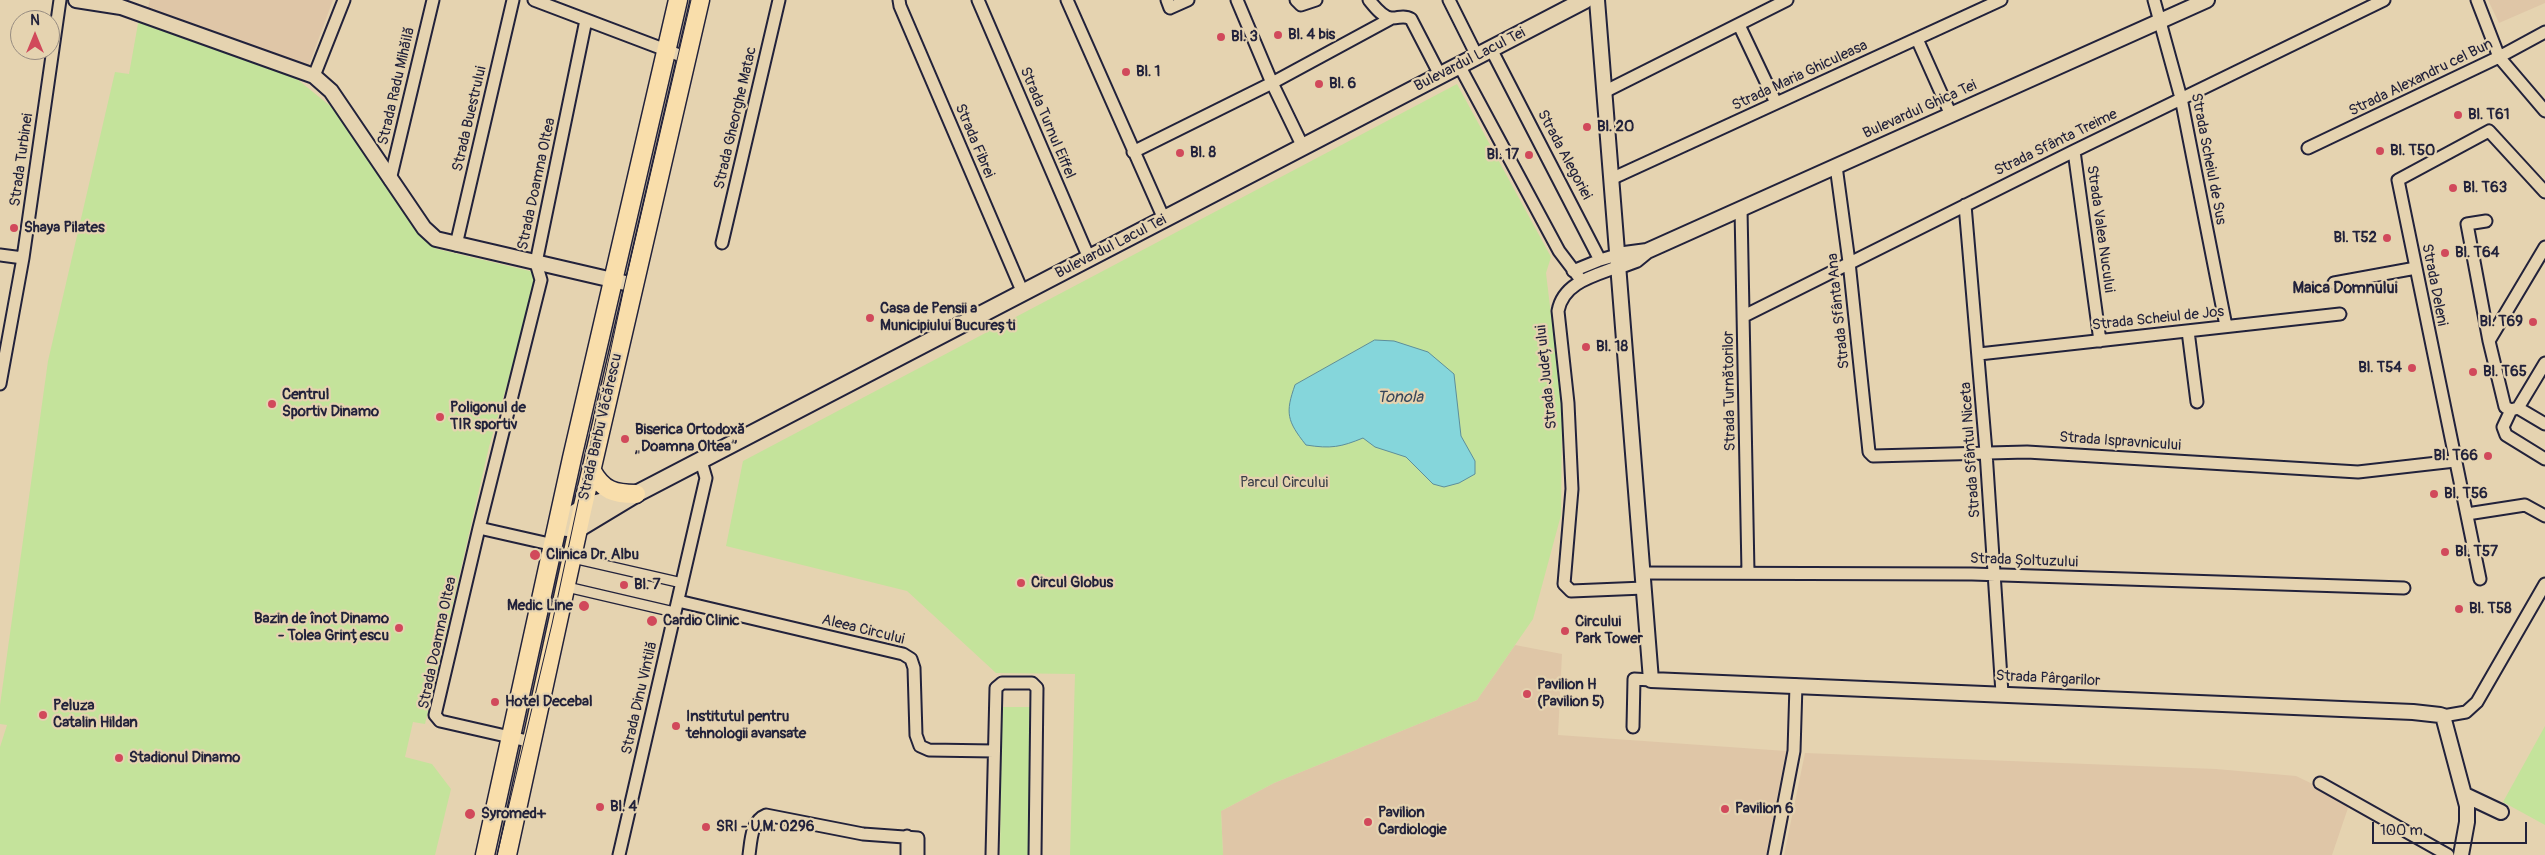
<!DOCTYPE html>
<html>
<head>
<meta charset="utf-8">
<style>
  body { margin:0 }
  #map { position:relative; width:2545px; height:855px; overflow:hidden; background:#e5d3b0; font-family:Pangolin,sans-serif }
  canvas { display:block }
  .north { position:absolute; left:10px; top:10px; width:50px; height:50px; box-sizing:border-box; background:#e5d3b0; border:1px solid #978c81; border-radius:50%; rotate:0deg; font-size:14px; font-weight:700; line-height:20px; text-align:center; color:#22223b }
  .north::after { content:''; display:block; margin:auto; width:18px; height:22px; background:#d1495b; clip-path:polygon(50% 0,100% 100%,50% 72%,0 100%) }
  .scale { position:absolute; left:2372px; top:822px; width:155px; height:22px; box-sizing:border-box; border:2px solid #22223b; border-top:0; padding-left:6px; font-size:15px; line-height:18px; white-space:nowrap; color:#22223b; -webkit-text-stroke:4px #e5d3b0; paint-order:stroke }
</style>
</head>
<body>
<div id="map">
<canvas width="2545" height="855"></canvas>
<div class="north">N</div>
<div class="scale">100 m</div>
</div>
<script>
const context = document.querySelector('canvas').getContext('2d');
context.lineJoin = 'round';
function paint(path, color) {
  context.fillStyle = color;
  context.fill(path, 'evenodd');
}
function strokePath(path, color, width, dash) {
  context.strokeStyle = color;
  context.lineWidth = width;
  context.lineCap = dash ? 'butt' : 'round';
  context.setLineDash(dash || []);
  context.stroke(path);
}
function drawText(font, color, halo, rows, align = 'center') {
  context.font = font + ' Pangolin,sans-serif';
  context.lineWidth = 4.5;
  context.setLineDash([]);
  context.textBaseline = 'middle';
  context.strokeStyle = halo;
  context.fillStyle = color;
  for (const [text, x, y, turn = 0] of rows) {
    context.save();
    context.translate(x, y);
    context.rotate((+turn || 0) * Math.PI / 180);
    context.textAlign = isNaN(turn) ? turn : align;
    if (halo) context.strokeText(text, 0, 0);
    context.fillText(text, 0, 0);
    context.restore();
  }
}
paint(new Path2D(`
  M150,0h183l-26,70 -160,-59z
  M2488,0h57v3l-46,20z
  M1515,645l47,9 -4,81 228,16 -20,104h-543l-2,-44 53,-28 203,-83z
  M1805,753l411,16 80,7 54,26 -18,53h-548z`), '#dfc6a7');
paint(new Path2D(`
  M139,18l153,57 42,34 93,134 10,6 97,23 3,8 -48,167 -64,277 -12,-2 -8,35 27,7 19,25 -16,66h-435v-108l7,-22 -7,-1v-19l48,-344 67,-289 14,2z
  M1457,84l94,173 -5,16 16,134 -1,108 -28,104 -56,81 -203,83 -53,28 2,44h-153l5,-181 -79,-1 -89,-82 -181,-45 17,-85z
  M1002,707h28l-1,148h-29z
  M2545,726v99l-42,-23z`), '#c4e39b');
const water = new Path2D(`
  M1375,340l19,1 34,11 26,22 7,62 14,25v13l-16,9 -15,4 -11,-3 -27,-27 -31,-10 -12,-9c-22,9 -32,11 -57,7 -19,-24 -21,-32 -11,-60z`);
paint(water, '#85d6db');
strokePath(water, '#5d8e9b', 1);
const pedestrian = new Path2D(`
  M573,558l109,25
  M567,587l107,25`);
const minor = new Path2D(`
  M534,0l153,58
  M899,0l1,6 123,287
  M978,0l111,258
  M1067,0l97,219
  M1167,0l3,8 18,-8
  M1237,0l35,83 31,64
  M1296,0l5,5 15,-5
  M1369,0c5,6 13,17 22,18 7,1 12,-4 20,1l29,56
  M1449,0l28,56
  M2154,0l27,98 45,228
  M2477,0l22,57 46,54
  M1739,25l37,78
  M1917,39l34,76
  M1491,49l109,211 17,-5
  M1459,65l100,186 22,29
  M314,76l30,-76
  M1604,92l183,-92
  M2308,148l191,-91 46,-25
  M2074,151l26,190
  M1133,152l139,-69 120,-65
  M1836,166l13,96 20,190 4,4 154,-4 331,20 97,-11
  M1611,179l390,-179
  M390,180l43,-180
  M1965,205l21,247 16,241
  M1741,209l7,363
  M2486,221l-19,3 22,117 16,66 6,3 7,-2 27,-45
  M722,243l57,-243
  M456,245l57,-245
  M0,255l23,3
  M1617,267c-24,9 -54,16 -59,44l10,92 4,86 -8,95 7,7 73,-3
  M1573,271l27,-11
  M2334,283l82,-15
  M1744,316l330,-165 310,-151
  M2188,331l9,71
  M2489,341l56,-94
  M1979,354l361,-40
  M0,384l23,-126 37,-258
  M2518,408l27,16
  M2511,410l-8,17 3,8 39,24
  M2467,514l58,-9 20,11
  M479,528l75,17
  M1642,573l330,1 432,14
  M2480,579l-82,-399 91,-49 56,61
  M678,601l225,53 8,5 3,9 2,67 4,11 9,4 65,1
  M2443,716l23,-4 11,-10 68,-118
  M1633,727l1,-48 17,1
  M532,742l-92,-21 -5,-6 44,-187 62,-248 -5,-17 2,-10 48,-233
  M2320,783l128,72
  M619,855l87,-377 -5,-17
  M749,855c2,-14 2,-34 17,-40l97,19 55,4v17
  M907,855v-19
  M992,855l4,-167 6,-5h30l5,5 -2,167
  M1774,855l20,-104 2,-66`);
const tertiary = new Path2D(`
  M76,0l45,7 193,69 17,15 93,137 12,11 198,46
  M1597,0l54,680 762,32 27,3 3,1 24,90v16l-6,33
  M1617,255l30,-4
  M1617,267l19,-7 11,-9 560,-251
  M2465,795l36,17`);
const secondary = new Path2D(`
  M631,495c-31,7 -50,8 -73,32l20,2 58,-35 949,-494`);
const primary = new Path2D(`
  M592,471c11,20 23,23 44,23
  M485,855l87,-397 106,-458
  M507,855l76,-349 117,-506`);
strokePath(pedestrian, '#22223b', 12);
strokePath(minor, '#22223b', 15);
strokePath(tertiary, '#22223b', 18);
strokePath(secondary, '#22223b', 20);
strokePath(primary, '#22223b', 21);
strokePath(pedestrian, '#e5d3b0', 9);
strokePath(minor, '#e5d3b0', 11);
strokePath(tertiary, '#e5d3b0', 14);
strokePath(secondary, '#e5d3b0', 16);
strokePath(primary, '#f9deab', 18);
strokePath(new Path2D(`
  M497,855l55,-231 73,-341 66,-283`), '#22223b', 1);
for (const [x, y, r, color] of [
  [1278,35,5,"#d1495b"],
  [1221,37,5,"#d1495b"],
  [1126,72,5,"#d1495b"],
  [1319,84,5,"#d1495b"],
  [2458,115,5,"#d1495b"],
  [1587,127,5,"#d1495b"],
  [2380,151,5,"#d1495b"],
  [1180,153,5,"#d1495b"],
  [1529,155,5,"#d1495b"],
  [2453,188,5,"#d1495b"],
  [14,228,5,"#d1495b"],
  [2387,238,5,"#d1495b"],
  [2445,253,5,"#d1495b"],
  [870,318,5,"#d1495b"],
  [2533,322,5,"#d1495b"],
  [1586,347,5,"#d1495b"],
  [2412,368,5,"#d1495b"],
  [2473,372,5,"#d1495b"],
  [272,404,5,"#d1495b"],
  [440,417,5,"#d1495b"],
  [625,439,5,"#d1495b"],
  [2488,456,5,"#d1495b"],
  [2434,494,5,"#d1495b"],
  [2445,552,5,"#d1495b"],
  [535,555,6,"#d1495b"],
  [1021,583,5,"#d1495b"],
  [624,585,5,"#d1495b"],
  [584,606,6,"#d1495b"],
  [2459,609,5,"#d1495b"],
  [652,621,6,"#d1495b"],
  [399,628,5,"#d1495b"],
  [1565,631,5,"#d1495b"],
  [1527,694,5,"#d1495b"],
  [495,702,5,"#d1495b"],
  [43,715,5,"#d1495b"],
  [676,726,5,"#d1495b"],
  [119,758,5,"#d1495b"],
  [600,807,5,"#d1495b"],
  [1725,809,5,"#d1495b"],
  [470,814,6,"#d1495b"],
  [1368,822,5,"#d1495b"],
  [706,827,5,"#d1495b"]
]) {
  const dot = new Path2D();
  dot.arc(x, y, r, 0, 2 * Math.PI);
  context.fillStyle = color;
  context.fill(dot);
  strokePath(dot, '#e5d3b0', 2);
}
drawText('bold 15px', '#22223b', '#e5d3b0', [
  ["Bl. 4 bis",1288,35],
  ["Bl. 3",1231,37],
  ["Bl. 1",1136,72],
  ["Bl. 6",1329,84],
  ["Bl. T61",2468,115],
  ["Bl. 20",1597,127],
  ["Bl. T50",2390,151],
  ["Bl. 8",1190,153],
  ["Bl. 17",1519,155,"right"],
  ["Bl. T63",2463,188],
  ["Shaya Pilates",24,228],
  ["Bl. T52",2377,238,"right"],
  ["Bl. T64",2455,253],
  ["Casa de Pensii a",880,309],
  ["Municipiului București",880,326],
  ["Bl. T69",2523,322,"right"],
  ["Bl. 18",1596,347],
  ["Bl. T54",2402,368,"right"],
  ["Bl. T65",2483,372],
  ["Centrul",282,395],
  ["Sportiv Dinamo",282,412],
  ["Poligonul de",450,408],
  ["TIR sportiv",450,425],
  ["Biserica Ortodoxă",635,430],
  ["„Doamna Oltea”",635,447],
  ["Bl. T66",2478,456,"right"],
  ["Bl. T56",2444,494],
  ["Bl. T57",2455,552],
  ["Clinica Dr. Albu",546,555],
  ["Circul Globus",1031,583],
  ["Bl. 7",634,585],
  ["Medic Line",573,606,"right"],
  ["Bl. T58",2469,609],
  ["Bazin de înot Dinamo",389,619,"right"],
  ["- Tolea Grințescu",389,636,"right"],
  ["Cardio Clinic",663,621],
  ["Circului",1575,622],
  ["Park Tower",1575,639],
  ["Pavilion H",1537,685],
  ["(Pavilion 5)",1537,702],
  ["Hotel Decebal",505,702],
  ["Peluza",53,706],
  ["Catalin Hildan",53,723],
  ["Institutul pentru",686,717],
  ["tehnologii avansate",686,734],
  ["Stadionul Dinamo",129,758],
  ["Bl. 4",610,807],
  ["Pavilion 6",1735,809],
  ["Pavilion",1378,813],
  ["Cardiologie",1378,830],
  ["Syromed+",481,814],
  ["SRI - U.M. 0296",716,827]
], 'left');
drawText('15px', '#22223b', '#e5d3b0', [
  ["Bulevardul Lacul Tei",1470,60,-27],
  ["Strada Maria Ghiculeasa",1800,76,-25],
  ["Strada Alexandru cel Bun",2421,78,-26],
  ["Strada Radu Mihăilă",397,86,-77],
  ["Bulevardul Ghica Tei",1920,110,-24],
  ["Strada Gheorghe Matac",736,118,-77],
  ["Strada Buestrului",470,119,-77],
  ["Strada Turnul Eiffel",1047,123,67],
  ["Strada Fibrei",974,141,67],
  ["Strada Sfânta Treime",2056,143,-26],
  ["Strada Alegoriei",1564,155,62],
  ["Strada Scheiul de Sus",2208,159,79],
  ["Strada Turbinei",22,160,-82],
  ["Strada Doamna Oltea",537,184,-78],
  ["Strada Valea Nucului",2100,229,82],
  ["Bulevardul Lacul Tei",1111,247,-27],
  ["Strada Deleni",2434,285,79],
  ["Strada Sfânta Ana",1839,311,-96],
  ["Strada Scheiul de Jos",2158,319,-6],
  ["Strada Județului",1547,377,-96],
  ["Strada Turnătorilor",1730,391,-91],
  ["Strada Barbu Văcărescu",601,427,-77],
  ["Strada Ispravnicului",2120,442,4],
  ["Strada Sfântul Niceta",1971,450,-94],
  ["Strada Șoltuzului",2024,561,2],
  ["Aleea Circului",863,630,14],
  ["Strada Doamna Oltea",438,643,-78],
  ["Strada Pârgarilor",2048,679,3],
  ["Strada Dinu Vintilă",640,698,-77]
]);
drawText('15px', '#3a3f49', '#e5d3b0', [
  ["Parcul Circului",1284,483]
]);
drawText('bold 16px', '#22223b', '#e5d3b0', [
  ["Maica Domnului",2345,289]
]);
drawText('italic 16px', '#36465b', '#e5d3b0', [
  ["Tonola",1400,398]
]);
</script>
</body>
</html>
